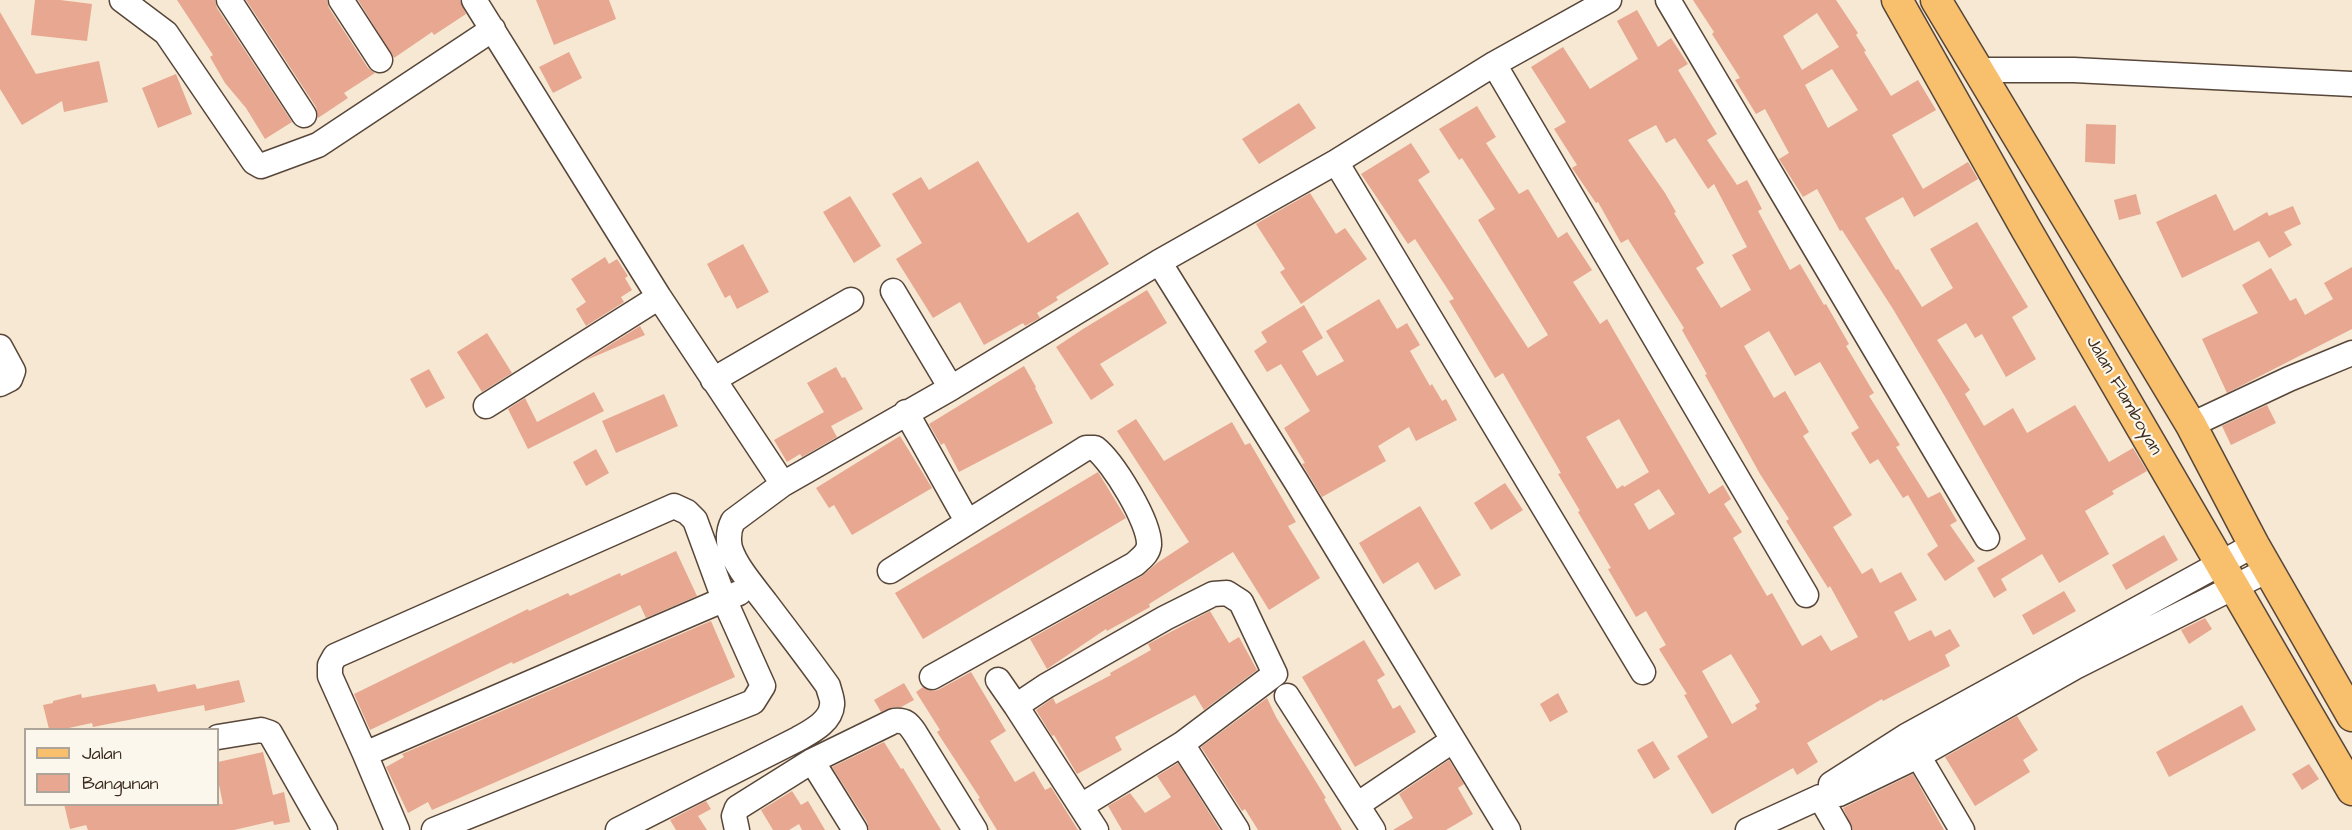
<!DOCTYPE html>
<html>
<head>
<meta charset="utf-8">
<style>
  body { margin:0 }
  #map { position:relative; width:2352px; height:830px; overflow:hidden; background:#f6e8d2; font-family:"Architects Daughter",sans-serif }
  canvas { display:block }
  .legend { position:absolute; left:24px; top:728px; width:195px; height:78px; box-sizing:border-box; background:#fbf7ec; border:2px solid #aea59a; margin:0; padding:8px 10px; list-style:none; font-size:18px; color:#3b2a1e }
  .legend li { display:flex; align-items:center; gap:12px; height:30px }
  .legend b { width:30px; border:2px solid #aea59a }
</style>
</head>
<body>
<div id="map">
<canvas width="2352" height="830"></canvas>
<ul class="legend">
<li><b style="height:8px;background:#f8bf6c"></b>Jalan</li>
<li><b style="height:16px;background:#e7a791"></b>Bangunan</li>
</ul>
</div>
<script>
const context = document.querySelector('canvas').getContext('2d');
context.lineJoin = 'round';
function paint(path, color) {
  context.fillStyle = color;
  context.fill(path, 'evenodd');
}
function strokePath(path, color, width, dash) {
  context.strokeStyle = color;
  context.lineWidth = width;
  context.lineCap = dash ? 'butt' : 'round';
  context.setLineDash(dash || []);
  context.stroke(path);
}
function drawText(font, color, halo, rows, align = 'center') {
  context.font = font + ' "Architects Daughter",sans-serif';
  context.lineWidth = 4.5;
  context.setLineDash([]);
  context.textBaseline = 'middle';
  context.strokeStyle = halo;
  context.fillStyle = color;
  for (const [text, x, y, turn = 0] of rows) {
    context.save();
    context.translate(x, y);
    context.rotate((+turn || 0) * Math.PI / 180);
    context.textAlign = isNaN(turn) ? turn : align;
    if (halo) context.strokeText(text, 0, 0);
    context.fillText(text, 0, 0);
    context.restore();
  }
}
paint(new Path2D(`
  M35,0h25l32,4 -5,37 -56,-6z
  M177,0h38l2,8 75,114 -27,17 -19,-31 -21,-25 -15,-26 3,-2z
  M246,0h81l2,8 39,60 7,5 -31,20 4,5 -30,20 -2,-11z
  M358,0h102l6,14 -32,21 -2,-3 -38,26z
  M536,0h73l7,19 -62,26z
  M1693,0h143l22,33 -2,2 10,16 -2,1 27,44 27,-16 18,30 -44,25 31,54 45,-27 10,17 -64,38 -11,-20 -38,21 31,52 2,-1 24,38 31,-19 -23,-39 47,-27 51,85 -16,10 24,42 -30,18 -24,-43 -7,4 -9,-15 -29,17 33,50 -5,4 19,32 29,-18 14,25 48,-28 34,57 24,-14 14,23 -35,20 2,3 -29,17 24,43 -50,29 -17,-29 -41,25 6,11 -13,8 -17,-30 49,-29 -79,-139 -54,-91 -51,-79 -2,1 -23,-42 -14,8 -24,-38 10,-6 -24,-44 -9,5 -21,-34 5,-2 -28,-44 2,-2zM1817,13l22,34 -37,23 -19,-34zM1832,69l26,41 -30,18 -23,-43z
  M1637,10l21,37 13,-9 17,26 -10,6 39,64 -10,6 30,45 10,-5 15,29 -4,2 32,59 10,-6 24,41 2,-1 23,40 -3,2 28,47 -5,3 31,49 -4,2 32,51 12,-6 17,29 -7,4 25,36 -30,20 -18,-27 11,-8 -30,-51 -5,3 -25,-39 -8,5 -19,-31 8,-5 -39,-66 -25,14 -26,-45 -25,15 30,52 11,-7 24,41 -6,4 49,79 -19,12 29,47 10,-6 8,15 21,-11 16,28 -23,12 15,29 22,-11 4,7 15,-8 10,17 -15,9 5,11 -67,35 -1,-2 -75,44 11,19 -21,13 -4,-7 -81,46 -35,-58 31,-19 -24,-42 3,-1 -28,-45 7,-4 -20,-34 -10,6 -28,-48 3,-1 -33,-56 2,-1 -22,-37 3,-1 -58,-100 -8,5 -46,-77 5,-2 -39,-60 -7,5 -47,-70 50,-31 19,29 -12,8 110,168 20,-13 -70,-115 17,-11 -33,-51 -3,2 -20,-31 38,-23 19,31 -10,6 33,51 9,-5 30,49 9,-6 25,38 -19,12 27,42 7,-5 102,175 14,-9 8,14 -7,5 18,28 -9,6 34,58 5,-3 30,53 19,-11 10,16 27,-14 -28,-51 -2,2 -42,-67 3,-2 -29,-45 -55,-99 2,-1 -25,-44 2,-2 -56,-89 -7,4 -23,-41 -2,1 -24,-35 5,-3 -23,-36 12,-7 -35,-55 32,-20 27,42 48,-30 -21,-38zM1656,125l10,18 9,-5 33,51 6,-5 33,63 -15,8 19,35 -30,18 -25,-40 8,-5 -30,-50 2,-1 -11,-19 -37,-53zM1619,419l30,53 -25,15 -1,-2 -6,4 -31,-52zM1659,489l16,25 -26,16 -15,-26zM1731,654l29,48 -5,3 2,4 -25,15 -30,-53z
  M0,12l36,62 63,-13 9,41 -44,10 -2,-11 -40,24 -22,-36z
  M569,52l13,26 -29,15 -14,-26z
  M176,74l16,40 -34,14 -16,-40z
  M1299,103l17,25 -57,36 -17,-25z
  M2086,124l30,1 -1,39 -30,-2z
  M978,161l50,82 50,-31 31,52 -53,33 2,3 -21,13 3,5 -15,8 -2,-3 -39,22 -24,-43 -27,16 -37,-59 26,-16 -30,-49 29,-17 8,13z
  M1310,193l26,41 9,-6 22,31 -66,45 -21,-32 5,-3 -29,-45z
  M2136,194l5,20 -22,6 -5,-20z
  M2216,194l18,37 33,-19 2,4 24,-10 8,18 -17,8 8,13 -23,13 -10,-17 -77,37 -26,-56z
  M850,196l31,50 -27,17 -31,-51z
  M743,244l26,48 -32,17 -7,-14 -5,3 -18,-34z
  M605,257l4,7 8,-5 11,17 -3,2 7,12 -11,7 3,5 -38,24 -10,-17 10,-7 -15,-23z
  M2352,267v62l-125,64 -25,-54 56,-26 -16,-28 29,-17 19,33 6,-3 9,17 28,-16 -9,-16z
  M1147,290l20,33 -67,41 14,21 -23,15 -35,-53 27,-18z
  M1379,299l18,30 10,-6 13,22 -10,6 20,35 2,-2 10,17 4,-2 11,21 -41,21 -7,-14 -31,19 8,15 -64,36 -20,-33 3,-1 -21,-35 26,-17 -29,-47 -14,8 -13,-21 13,-9 -6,-10 43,-27 19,33 -21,13 15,25 27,-15 -18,-30z
  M640,326l5,9 -61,26z
  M487,333l25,40 -30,19 -25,-40z
  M1024,366l12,21 -1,1 18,35 -94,49 -15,-29 -3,2 -12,-21z
  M836,367l6,11 3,-1 18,32 -32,17 6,11 -35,20 -2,-3 -13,8 -13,-22 50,-28 -17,-29z
  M429,369l16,29 -19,10 -16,-29z
  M594,392l10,19 -76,38 -20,-40 17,-11 12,24z
  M664,394l14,32 -62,27 -14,-32z
  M2267,405l9,18 -45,22 -9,-19z
  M1136,419l28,42 68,-39 13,23 5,-2 46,79 -8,4 32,52 -51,32 -36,-58 -84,52 1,3 -43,24 -1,-2 -59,40 -17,-30 112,-63 15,-13 32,-21 -72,-111z
  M900,436l32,52 -80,47 -18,-30 -5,3 -13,-20z
  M596,449l13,24 -23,13 -13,-24z
  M1098,472l28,46 -203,121 -28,-46z
  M1505,483l18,27 -32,20 -17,-27z
  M1420,506l41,69 -26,15 -17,-28 -35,22 -24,-41z
  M2164,535l14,25 -52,30 -14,-25z
  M676,551l21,45 -51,22 -6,-13 -127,59 -1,-2 -142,68 -16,-36 174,-85 1,2 39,-18 2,3 50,-23 1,3z
  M2064,591l12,20 -43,24 -11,-20z
  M1210,611l19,32 10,-6 18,33 -53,40 -9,-15 -80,42 7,13 -45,24 -23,-39 -2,1 -16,-26 17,-12 3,6 55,-29 -1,-2 41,-23 -3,-6z
  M2205,618l7,11 -23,15 -8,-14z
  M711,621l24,56 -303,133 -4,-8 -20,11 -22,-46 18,-10 -2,-3z
  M1364,640l21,35 -8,5 16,29 7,-4 16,27 -61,35 -53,-90z
  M971,672l35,59 -16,10 25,41 19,-11 11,19 6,-3 27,43h-81l-19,-31 2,-1 -43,-66 3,-2 -24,-38 7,-5 8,4 7,-1z
  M239,680l6,22 -40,9 -1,-6 -111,22 -1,-4 -28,6h-15l-6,-24 10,-2v-2l28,-7 1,4 73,-14 3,8 37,-8 2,5z
  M904,683l10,17 -13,7h-8l-12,5 -7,-12z
  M1558,693l10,19 -18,10 -10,-18z
  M1267,698l9,19 50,81 -2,1 18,31h-84l-13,-21 -3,2 -41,-64z
  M2242,705l14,25 -87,47 -13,-25z
  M2017,716l21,34 -15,10 7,12 -55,34 -30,-49z
  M1653,741l17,28 -16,10 -17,-29z
  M884,742l17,27 2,-1 38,62h-72l-2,-8 -35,-55z
  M263,752l10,43 11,-3 6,30 -16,3 -1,-4 -39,9h-146l-2,-5 -16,4 -6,-25h159l-5,-24v-18z
  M1449,760l15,24 -6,4 15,26 -27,16h-53l20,-12 -14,-24z
  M1178,763l42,67h-98l-14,-24 22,-13 15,20 26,-16 -14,-21z
  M2309,764l10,15 -17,11 -10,-16z
  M1913,774l31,56h-91l-10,-22z
  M792,791l9,14 7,-4 17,29h-23l-3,-6 -10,6h-16l-12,-20z
  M706,801l5,8 -13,7 9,14h-31l-6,-10z`), '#e7a791');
const minor = new Path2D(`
  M122,0l44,33 88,129 7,4 57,-21 175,-116
  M229,0l75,115
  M341,0l39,60
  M474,0l185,297 124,187
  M1668,0l319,538
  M1494,64l312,531
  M1977,70h97l278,14
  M1336,162l307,510
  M1159,262l138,221 211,347
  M893,291l58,97
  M0,347l13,24 -3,8 -10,5
  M713,380l138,-80
  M486,406l173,-109
  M906,412l61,109
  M2191,425l98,-46 63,-26
  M890,571l196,-123h9c18,14 55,74 54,97 -1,9 -8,13 -14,19l-203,113
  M998,680l18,26
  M1287,696l86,134
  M218,737l43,-7 9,3 55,97
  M1910,742l52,88
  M1182,744l55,86
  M365,754l-35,-78v-11l5,-9 339,-150 13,6 8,8 29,79 39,87 -10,16 -319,128
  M812,761l43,69
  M1831,784l75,-48 348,-191
  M1820,797l19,33
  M1357,805l95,-64
  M1081,806l101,-62 93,-70 -34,-72 -14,-9 -14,1 -48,24 -119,68 -30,20 80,124
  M397,830l-32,-76 374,-161
  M618,830l180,-91c12,-7 33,-17 34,-34 1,-5 -3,-14 -4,-19 -20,-28 -41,-55 -62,-83 -12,-16 -30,-36 -36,-55 -2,-9 -1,-19 3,-27l50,-37 168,-96 208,-126 177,-100 158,-98 115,-64
  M737,830l-3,-14 3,-8 75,-47 82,-40c12,-1 15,3 21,12l60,97
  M1748,830l72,-33 19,-3 79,-38 157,-89 193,-97`);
const major = new Path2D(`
  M1897,0l129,229 326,561
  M1936,0l255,425 63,120 98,171`);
strokePath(minor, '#574639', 27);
strokePath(major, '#574639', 33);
strokePath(minor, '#fff', 24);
strokePath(major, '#f8bf6c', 30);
drawText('18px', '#3b2a1e', '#fbf7ec', [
  ["Jalan Flamboyan",2123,396,60]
]);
</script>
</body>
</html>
